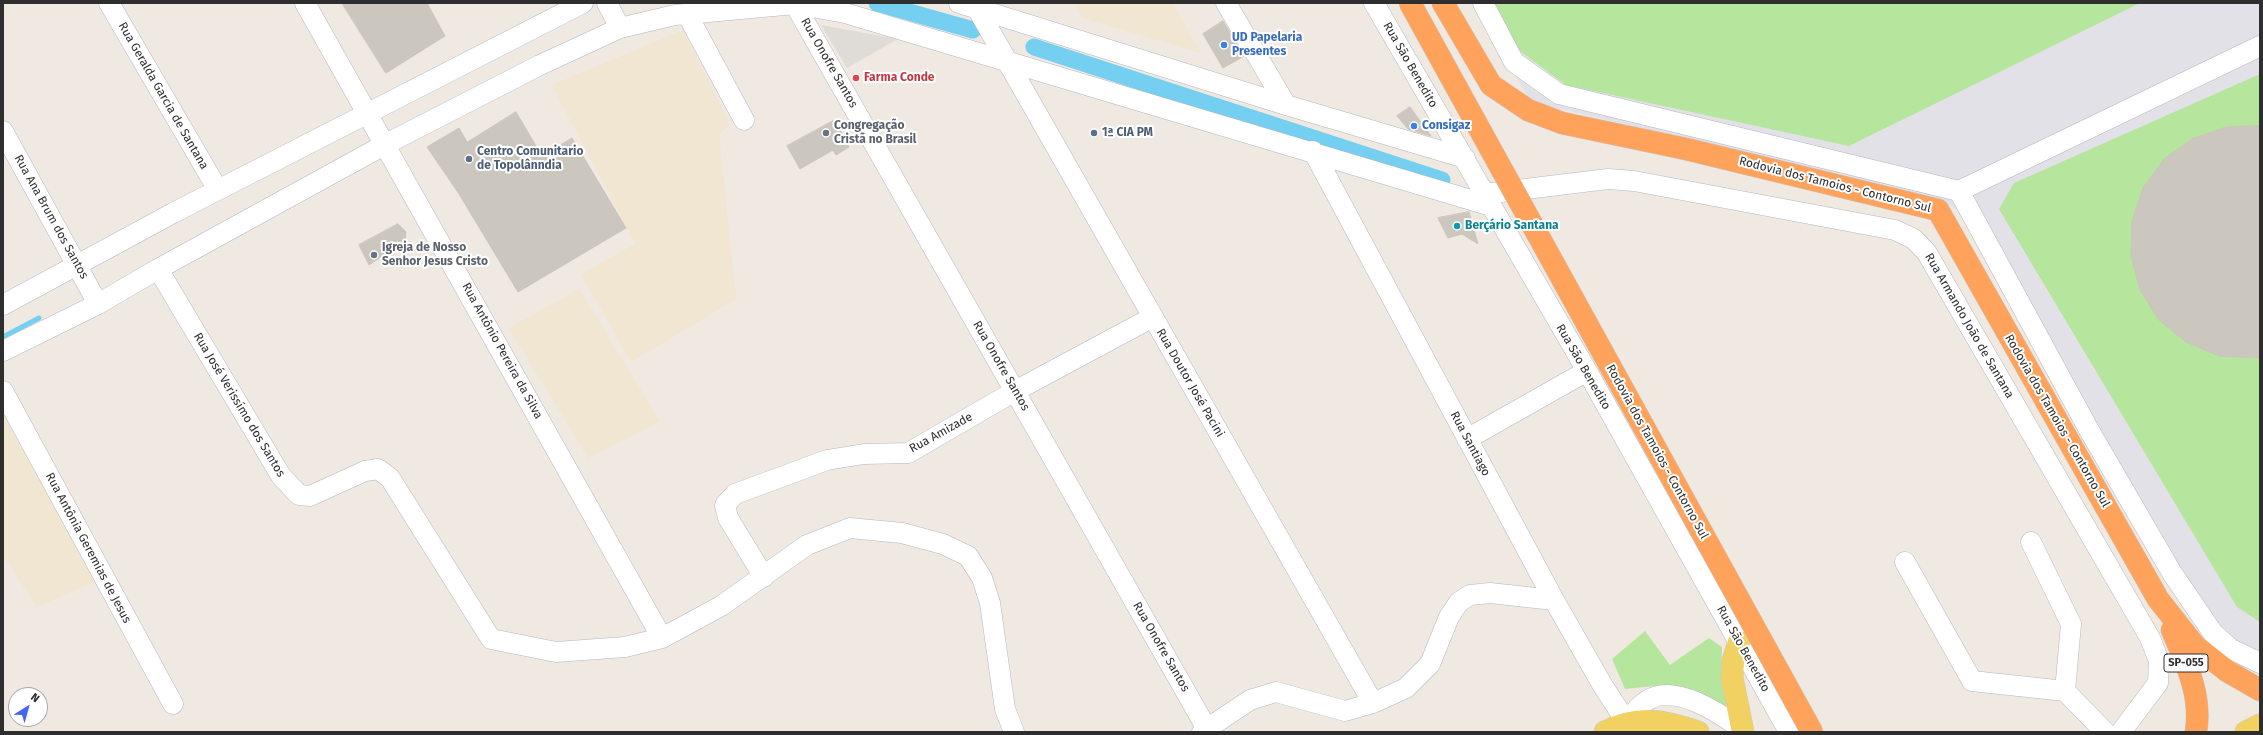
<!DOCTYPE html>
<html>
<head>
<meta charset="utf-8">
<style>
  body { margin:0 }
  #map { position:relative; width:2263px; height:735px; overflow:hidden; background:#efe9e1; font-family:"Fira Sans",sans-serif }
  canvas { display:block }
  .frame { position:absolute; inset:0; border:4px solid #2e2e2e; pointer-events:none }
  .north { position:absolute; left:8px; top:687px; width:40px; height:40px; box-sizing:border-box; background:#fff; border:1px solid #ababab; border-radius:50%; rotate:37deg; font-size:11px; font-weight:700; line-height:16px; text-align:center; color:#2e2e2e }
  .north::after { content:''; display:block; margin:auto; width:14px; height:18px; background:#4264fb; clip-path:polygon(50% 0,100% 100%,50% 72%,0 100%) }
</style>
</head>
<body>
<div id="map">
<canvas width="2263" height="735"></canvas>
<div class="frame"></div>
<div class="north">N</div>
</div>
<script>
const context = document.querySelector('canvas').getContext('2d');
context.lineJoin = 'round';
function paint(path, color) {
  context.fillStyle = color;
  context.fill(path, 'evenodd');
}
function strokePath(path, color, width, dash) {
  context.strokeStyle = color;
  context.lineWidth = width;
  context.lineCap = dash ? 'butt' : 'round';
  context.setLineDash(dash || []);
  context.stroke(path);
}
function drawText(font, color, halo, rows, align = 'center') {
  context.font = font + ' "Fira Sans",sans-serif';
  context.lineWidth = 4;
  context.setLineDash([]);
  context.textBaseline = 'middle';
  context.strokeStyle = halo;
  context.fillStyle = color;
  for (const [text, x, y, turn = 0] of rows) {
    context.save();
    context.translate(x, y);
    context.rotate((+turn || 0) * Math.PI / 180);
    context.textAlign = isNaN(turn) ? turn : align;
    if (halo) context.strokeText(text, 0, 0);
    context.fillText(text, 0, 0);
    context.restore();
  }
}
paint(new Path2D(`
  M1473,3h787v666l-38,-16 -263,-443 -25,-12 -403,-96z`), '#e3e1e8');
paint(new Path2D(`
  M1074,3h99l28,50 -118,-35z
  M683,30l47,94 -11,11 17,164 -105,63 -50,-88 54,-30 -83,-159z
  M579,289l81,132 -72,37 -79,-130z
  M3,416l94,165 -60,26 -34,-51z`), '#f0e6d1');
paint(new Path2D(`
  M1491,3h649l-291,143 -283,-61 -53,-39z
  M2260,74v548l-23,-15 -238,-398 15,-26z
  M1645,631l25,34 39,-27 13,9c-2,28 5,48 14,73l-73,-35 -38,4 -13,-30z`), '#b6e59e');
paint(new Path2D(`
  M821,25l77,14 -51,29z`), '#dfdcd8');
strokePath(new Path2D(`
  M3,337l36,-19`), '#75cff0', 5);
strokePath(new Path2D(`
  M877,3l96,27
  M1034,47l408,133`), '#75cff0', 17);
const building = new Path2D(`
  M342,3h85l18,33 -59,37z
  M1223,21l21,35 -21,12 -20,-34z
  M1410,107l21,29 -23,-7 -11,-13z
  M516,112l26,44 30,-18 54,90 -108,64 -59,-98 -32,-47 32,-19 8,14z
  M835,120l14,27 -13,8 -3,-5 -33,19 -13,-23z
  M2260,126v232l-41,-2 -33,-14 -27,-22 -19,-30 -9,-34 1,-35 11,-33 21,-29 28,-20 34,-12z
  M1469,212l9,32 -16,-10 -14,4 -10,-20z
  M398,224l8,8 -1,9 -36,24 -10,-20z`);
paint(building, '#cbc7bf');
strokePath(building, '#cbc5ba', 1);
const minor = new Path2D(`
  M109,3l109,187
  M305,3l357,635
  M607,3l13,25
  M794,3l413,726
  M959,3l327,102 179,53
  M974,3l399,700
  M1226,3l60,102
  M1374,3l213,368 202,361
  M1483,3l31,59 45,32 400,97 130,239 83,143 41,60 18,16 29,14
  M687,14l57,106
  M3,131l95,173
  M1313,151l241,449 49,86 30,46
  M1959,191l301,-145
  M1484,194l124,-15 26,2 261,49 19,9 13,14 223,385 9,23 -1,22 -37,49
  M158,269l123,207 18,19 11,1 55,-25 13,-2 12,9 101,161 65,13 69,-5 37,-9 59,-32 86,-61 43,-17 52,5 41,11 25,12 14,22 8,25 15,106 9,23
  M3,305l170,-92 410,-210
  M3,351l95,-47 60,-35 228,-125 154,-79 80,-37 55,-13 120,-11 50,9 646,193
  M3,391l170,313
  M1467,439l120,-68
  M2031,542l40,82 -6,67
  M1905,562l67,119 93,10 40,41
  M764,577l-36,-59 -3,-13 10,-11 92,-34 37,-6 44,-1 107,-62 138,-74
  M1627,722c6,-8 12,-17 21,-22 26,-17 72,13 93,29
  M1202,732l48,-32 26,-8 69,19 28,-8 33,-15 24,-24 19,-47 10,-15 11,-7 20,-2 64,7`);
const major = new Path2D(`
  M1739,642l-6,19 -1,17 11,54
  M1605,732c33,-17 59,-12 93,0
  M2246,732l14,-7`);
const highway = new Path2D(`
  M1443,3l48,82 37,25 34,13 124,26 252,61 220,389 37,47 32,25 33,19
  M2172,630c14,33 30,65 24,102`);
strokePath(minor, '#b4b7c1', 21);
strokePath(major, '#c9c9c9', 23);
strokePath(highway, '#c9c9c9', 23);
strokePath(minor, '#fff', 20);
strokePath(major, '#f2d163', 22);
strokePath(highway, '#ffa35c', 22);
const highwayBridge = new Path2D(`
  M1410,3l402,729`);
strokePath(highwayBridge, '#c9c9c9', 23, []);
strokePath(highwayBridge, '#ffa35c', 22);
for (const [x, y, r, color] of [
  [1224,45,4,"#3f7fe0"],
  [856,78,4,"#e0444e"],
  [1414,126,4,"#3f7fe0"],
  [826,133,4,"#6b7280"],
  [1094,133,4,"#5c6f8a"],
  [469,159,4,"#5c6f8a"],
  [1457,226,4,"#0f9aa8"],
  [374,255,4,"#6b7280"]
]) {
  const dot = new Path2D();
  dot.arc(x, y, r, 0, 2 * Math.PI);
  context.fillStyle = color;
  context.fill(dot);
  strokePath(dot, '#fff', 1.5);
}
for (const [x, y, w] of [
  [2186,663,44]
]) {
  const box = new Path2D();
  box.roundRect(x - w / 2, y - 9, w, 18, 3);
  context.fillStyle = '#fff';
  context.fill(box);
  strokePath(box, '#2e2e2e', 1);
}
drawText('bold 11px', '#2e2e2e', null, [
  ["SP-055",2186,663]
]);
drawText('bold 12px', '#366cbe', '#fff', [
  ["UD Papelaria",1232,38],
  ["Presentes",1232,52],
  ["Consigaz",1422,126]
], 'left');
drawText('12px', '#2e2e2e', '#fff', [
  ["Rua Onofre Santos",829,63,60],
  ["Rua São Benedito",1410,65,60],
  ["Rua Geralda Garcia de Santana",163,96,60],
  ["Rodovia dos Tamoios - Contorno Sul",1835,185,14],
  ["Rua Ana Brum dos Santos",51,217,61],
  ["Rua Armando João de Santana",1969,326,60],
  ["Rua Antônio Pereira da Silva",502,351,61],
  ["Rua Onofre Santos",1001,366,60],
  ["Rua São Benedito",1583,367,60],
  ["Rua Doutor José Pacini",1190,383,60],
  ["Rua José Verissímo dos Santos",239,405,59],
  ["Rodovia dos Tamoios - Contorno Sul",2057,421,60],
  ["Rua Amizade",941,433,-29],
  ["Rua Santiago",1470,444,62],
  ["Rodovia dos Tamoios - Contorno Sul",1657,452,61],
  ["Rua Antônia Geremias de Jesus",88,548,62],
  ["Rua Onofre Santos",1161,647,60],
  ["Rua São Benedito",1743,649,61]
]);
drawText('bold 12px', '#be3a42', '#fff', [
  ["Farma Conde",864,78]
], 'left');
drawText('bold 12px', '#5b616d', '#fff', [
  ["Congregação",834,126],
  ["Cristã no Brasil",834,140],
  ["Igreja de Nosso",382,248],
  ["Senhor Jesus Cristo",382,262]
], 'left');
drawText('bold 12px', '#4e5e75', '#fff', [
  ["1ª CIA PM",1102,133],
  ["Centro Comunitario",477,152],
  ["de Topolânndia",477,166]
], 'left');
drawText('bold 12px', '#0d838f', '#fff', [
  ["Berçário Santana",1465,226]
], 'left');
</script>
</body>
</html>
